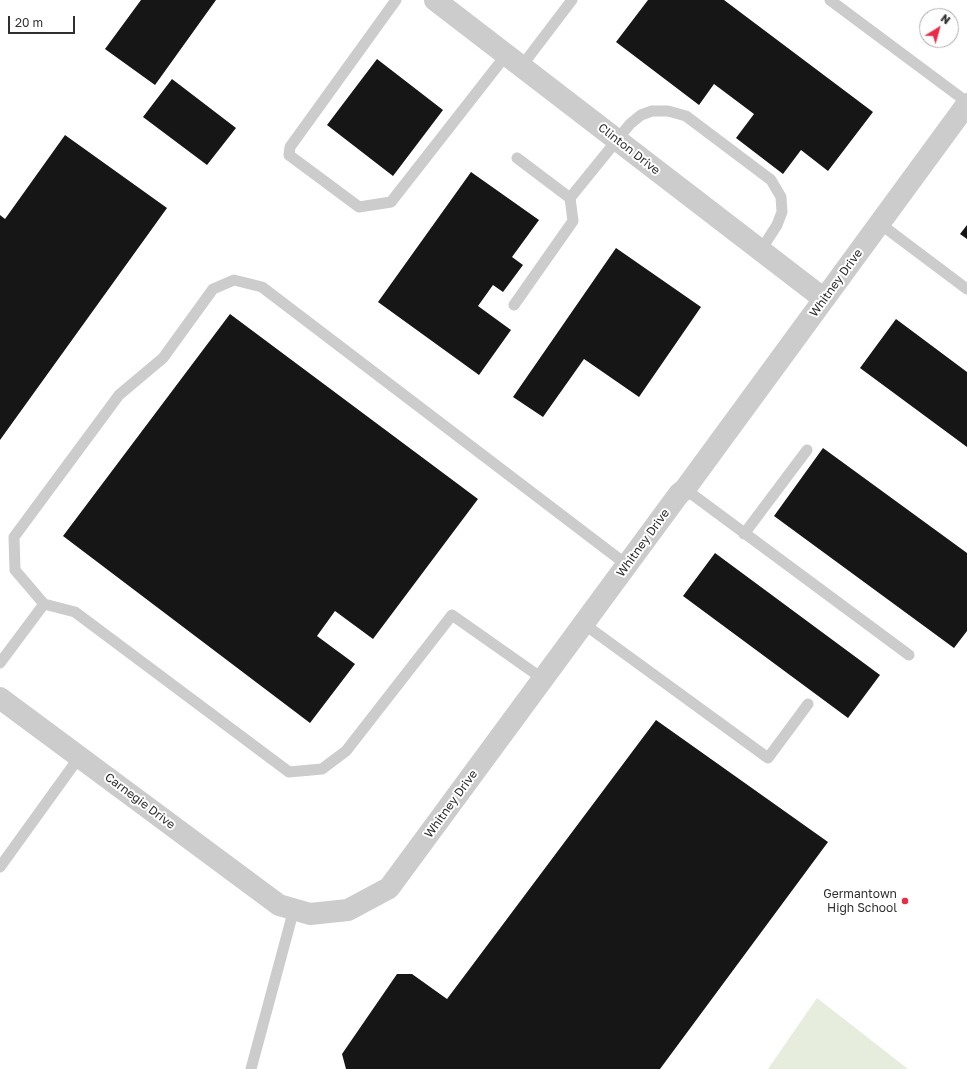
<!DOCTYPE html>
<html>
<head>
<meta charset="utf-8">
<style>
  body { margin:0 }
  #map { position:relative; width:967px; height:1069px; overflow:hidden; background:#fff; font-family:"Golos Text",sans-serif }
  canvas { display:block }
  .north { position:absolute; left:919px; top:8px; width:40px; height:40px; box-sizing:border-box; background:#fff; border:1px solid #acacac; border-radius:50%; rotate:37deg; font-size:11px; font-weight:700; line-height:16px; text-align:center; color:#2f2f2f }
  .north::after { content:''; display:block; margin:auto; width:14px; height:18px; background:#ef2843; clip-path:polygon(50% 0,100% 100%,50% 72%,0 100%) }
  .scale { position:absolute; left:8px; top:16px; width:67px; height:18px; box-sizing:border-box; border:2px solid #2f2f2f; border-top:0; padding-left:5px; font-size:12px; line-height:14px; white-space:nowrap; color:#2f2f2f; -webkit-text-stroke:3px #fff; paint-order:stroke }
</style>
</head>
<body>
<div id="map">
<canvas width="967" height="1069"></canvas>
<div class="north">N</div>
<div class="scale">20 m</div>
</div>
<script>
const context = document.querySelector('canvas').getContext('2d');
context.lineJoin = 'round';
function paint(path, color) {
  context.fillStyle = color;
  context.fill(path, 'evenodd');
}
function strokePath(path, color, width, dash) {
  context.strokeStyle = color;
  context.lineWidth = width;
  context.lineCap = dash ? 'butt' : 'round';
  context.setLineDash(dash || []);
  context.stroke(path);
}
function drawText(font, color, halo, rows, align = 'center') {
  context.font = font + ' "Golos Text",sans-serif';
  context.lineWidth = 4;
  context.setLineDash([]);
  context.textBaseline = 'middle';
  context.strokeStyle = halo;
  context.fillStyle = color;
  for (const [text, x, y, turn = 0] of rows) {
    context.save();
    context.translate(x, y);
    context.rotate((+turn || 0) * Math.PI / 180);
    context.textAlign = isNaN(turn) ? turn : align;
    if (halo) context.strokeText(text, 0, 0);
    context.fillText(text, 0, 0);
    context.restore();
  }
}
paint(new Path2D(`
  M817,998l91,71h-140z`), '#e6eddc');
paint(new Path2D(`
  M141,0h75l-61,85 -50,-36z
  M648,0h76l149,112 -45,59 -27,-21 -18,24 -47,-36 18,-24 -40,-30 -15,21 -83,-63z
  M377,59l66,51 -50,66 -66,-51z
  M172,79l64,49 -29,37 -64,-48z
  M65,135l102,73 -167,232v-225l5,4z
  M471,172l68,48 -27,37 11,8 -20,27 -10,-7 -15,21 33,24 -32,45 -101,-73z
  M967,225v14l-7,-5z
  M616,248l85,59 -62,90 -55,-38 -41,58 -30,-20z
  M230,314l248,185 -105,140 -38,-28 -18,25 38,28 -45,59 -247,-187z
  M896,319l71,53v75l-107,-79z
  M823,448l144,105v78l-13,17 -180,-132z
  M715,553l165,122 -32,43 -165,-122z
  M656,720l172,122 -168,227h-314l-4,-15 55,-80h15l35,25z`), '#161616');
strokePath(new Path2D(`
  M396,0l-106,147 -1,8 70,52 32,-5 115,-147
  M830,0l137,102
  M521,67l51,-67
  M517,158l53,40 60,-74 11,-9 11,-4h16l18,5 85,64 10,17 1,15 -5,13 -16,25
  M879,223l88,66
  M514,305l59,-84 -3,-23
  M685,489l224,166
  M744,534l63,-84
  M44,604l31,8 214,160 33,-3 24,-18 106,-136 91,64
  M584,624l184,134 40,-54
  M0,663l44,-59 -29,-34 -1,-33 105,-142 44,-37 50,-69 21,-9 28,7 365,278
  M0,867l80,-111
  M251,1069l43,-160`), '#ccc', 11);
strokePath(new Path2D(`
  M435,0l389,299
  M0,698l279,207 31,9 38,-4 41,-22 290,-394 6,-5 282,-385`), '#ccc', 22);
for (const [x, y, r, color] of [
  [905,901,4,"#ef2843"]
]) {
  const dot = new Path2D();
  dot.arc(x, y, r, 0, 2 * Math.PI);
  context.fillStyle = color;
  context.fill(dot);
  strokePath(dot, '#fff', 1.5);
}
drawText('12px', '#2f2f2f', '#fff', [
  ["Clinton Drive",629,149,38],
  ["Whitney Drive",836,283,-54],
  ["Whitney Drive",643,543,-54],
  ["Carnegie Drive",140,801,37],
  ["Whitney Drive",451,804,-54]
]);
drawText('12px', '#2f2f2f', '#fff', [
  ["Germantown",897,894],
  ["High School",897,908]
], 'right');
</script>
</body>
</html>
